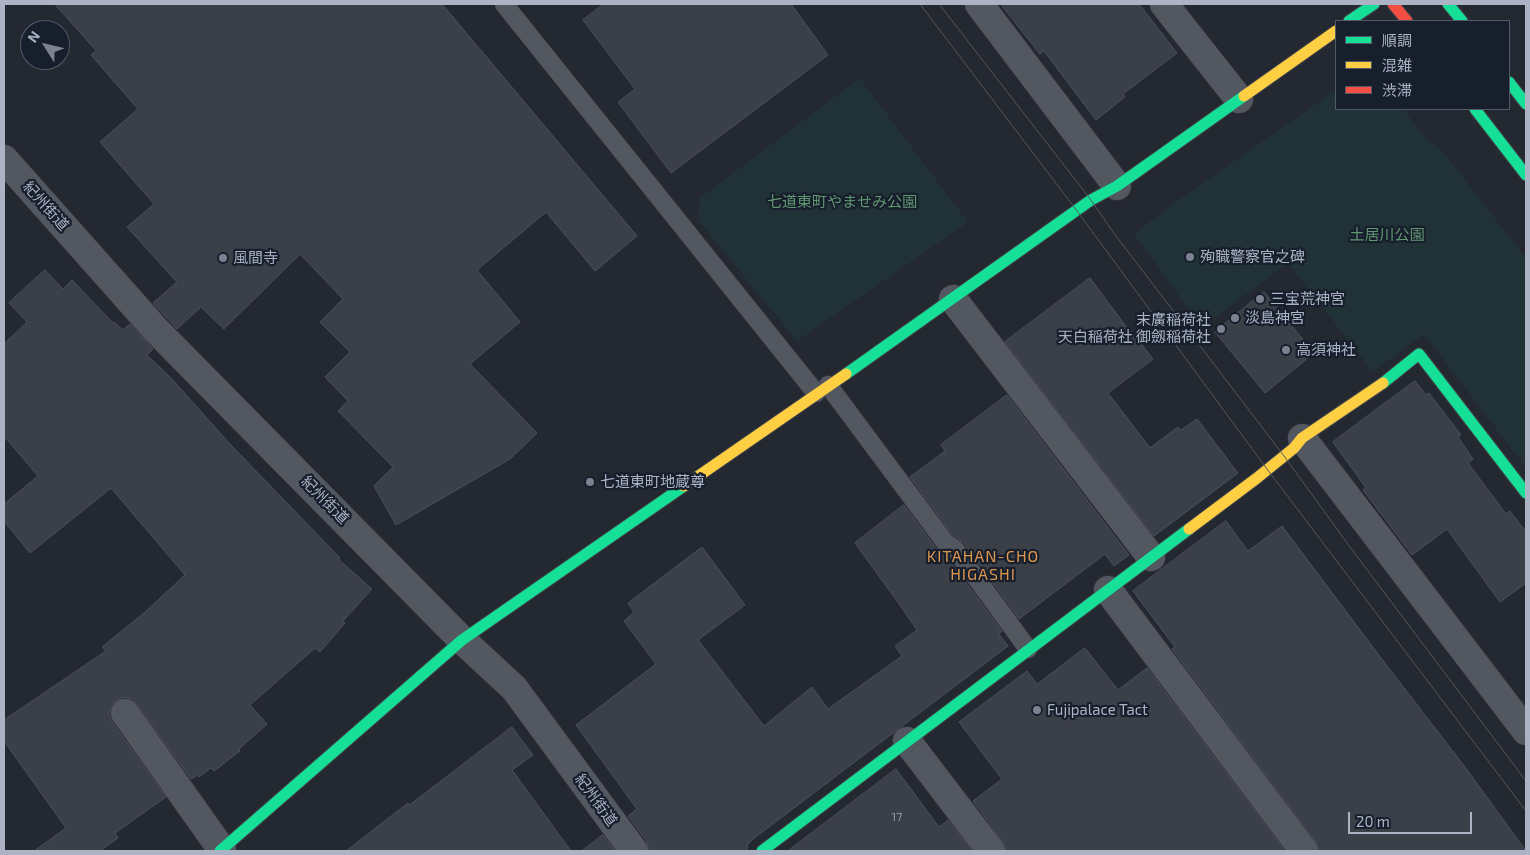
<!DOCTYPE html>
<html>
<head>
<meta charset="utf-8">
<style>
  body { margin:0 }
  #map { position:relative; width:1530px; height:855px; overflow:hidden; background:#242831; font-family:"Exo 2","Noto Sans JP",sans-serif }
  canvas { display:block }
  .frame { position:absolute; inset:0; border:5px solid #abb3c5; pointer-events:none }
  .legend { position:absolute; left:1335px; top:20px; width:175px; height:90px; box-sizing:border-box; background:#171e2c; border:1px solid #525a69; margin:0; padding:6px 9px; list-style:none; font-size:15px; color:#abb3c5 }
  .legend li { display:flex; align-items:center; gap:10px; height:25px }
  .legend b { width:25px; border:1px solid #525a69 }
  .north { position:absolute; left:20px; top:20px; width:50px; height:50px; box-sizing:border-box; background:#171e2c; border:1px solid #525a69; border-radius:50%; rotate:306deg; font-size:14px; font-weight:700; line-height:20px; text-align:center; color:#abb3c5 }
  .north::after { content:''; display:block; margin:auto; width:18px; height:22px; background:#7c8291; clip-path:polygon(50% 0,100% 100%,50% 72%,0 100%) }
  .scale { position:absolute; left:1348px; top:812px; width:124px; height:22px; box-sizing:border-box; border:2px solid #abb3c5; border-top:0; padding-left:6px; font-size:15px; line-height:18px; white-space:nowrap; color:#abb3c5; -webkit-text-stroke:4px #171e2c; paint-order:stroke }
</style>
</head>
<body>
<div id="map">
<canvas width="1530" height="855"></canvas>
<div class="frame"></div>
<ul class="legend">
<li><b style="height:6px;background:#16e098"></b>順調</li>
<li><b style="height:6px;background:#ffcf43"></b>混雑</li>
<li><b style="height:6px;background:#f24e42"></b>渋滞</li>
</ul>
<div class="north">N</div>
<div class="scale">20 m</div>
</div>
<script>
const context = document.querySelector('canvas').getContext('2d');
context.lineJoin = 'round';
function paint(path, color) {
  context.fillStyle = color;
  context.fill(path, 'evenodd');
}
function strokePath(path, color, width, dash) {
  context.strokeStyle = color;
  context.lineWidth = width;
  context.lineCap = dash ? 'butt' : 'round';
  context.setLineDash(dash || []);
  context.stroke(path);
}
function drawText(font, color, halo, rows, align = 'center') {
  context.font = font + ' "Exo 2","Noto Sans JP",sans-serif';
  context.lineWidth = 4.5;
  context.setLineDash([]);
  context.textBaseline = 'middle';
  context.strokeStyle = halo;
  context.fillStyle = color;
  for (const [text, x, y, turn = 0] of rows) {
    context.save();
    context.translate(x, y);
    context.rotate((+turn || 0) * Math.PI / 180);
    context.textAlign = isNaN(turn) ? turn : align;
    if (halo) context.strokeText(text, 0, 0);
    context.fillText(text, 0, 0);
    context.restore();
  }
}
paint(new Path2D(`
  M860,78l108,144 -171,119 -99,-121 2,-22z
  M1336,90v19h67l26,33 11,6 86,110v210l-102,-134 -51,38 -85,-109 -86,64 -68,-93 39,-30z`), '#213237');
const building = new Path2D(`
  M55,4h387l195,232 -42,35 -49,-59 -69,58 43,52 -50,42 67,69 -27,26 -114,66 -22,-39 19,-19 -55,-56 10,-10 -23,-24 25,-25 -30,-30 23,-23 -43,-45 -76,75 -23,-22 -24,22 -24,-26 24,-21 -50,-55 27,-23 -54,-62 38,-33 -47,-54 5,-4z
  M604,4h187l37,51 -157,118 -53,-71 17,-13 -52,-69z
  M1001,4h138l38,49 -54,41 2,3 -29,23 -52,-69 -4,3z
  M45,270l18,19 9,-9 41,43 1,-1 9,8 7,-6 23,25 -6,6 25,24 58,65 110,114 -2,1 34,30 -29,32 2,2 -25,29 -5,-4 -65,57 17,19 -28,25 1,2 -26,20 -3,-3 -12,9 -1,-2 -7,4 -54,-75 -5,-5 -8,-2 -8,4 -5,5 -2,8 3,8 54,75 -51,36 3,5 -18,13h-66l32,-23 -62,-87v-21l102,-69 -4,-4 42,-34 41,-38 -74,-87 -81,65 -26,-32v-17l34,-28 -34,-40v-92l23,-22 -18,-19z
  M1090,278l38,51 1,-1 24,31 -45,34 42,55 28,-21 3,3 16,-11 41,54 -84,63 -149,-194z
  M1264,292l50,61 -49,40 -50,-61z
  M1415,381l11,14 3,-2 32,42 -3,2 15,22 -5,4 38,51 4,-3 16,21v51l-26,19 -53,-73 -35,26 -49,-65 3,-2 -33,-46z
  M1007,395l122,160 -15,11 -9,-12 -86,65 -55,-76 -12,-9 -42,-57 35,-26 -4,-6z
  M904,505l32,43 11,9 55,74 -3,3 9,12 -255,193 -5,5 -1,7h-98l-2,-9 -19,-26 9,-7 -61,-84 80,-61 -32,-43 10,-9 -6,-9 74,-56 43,58 -47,35 66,86 48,-39 16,22 74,-53 -7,-10 22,-16 -20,-29 -42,-58z
  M1226,521l22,30 34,-25 96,128 87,113 61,84h-207l-3,-9 -144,-193 3,-2 -42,-56z
  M1085,648l33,42 29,-22 138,183h-279l-3,-9 -30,-41 29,-22 -43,-57 68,-51 10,13z
  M512,727l21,28 -21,15 59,81h-225l62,-48 1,2z
  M896,769l43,58 9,-7 24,31h-184z
  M603,835l12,16h-33z`);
paint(building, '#3b3f48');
strokePath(building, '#4b505a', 1);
const lane = new Path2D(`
  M504,4l312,389
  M828,385l117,157 10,7 73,100`);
const street = new Path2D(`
  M979,4l138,182
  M1164,4l75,95
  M4,159l152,171 306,310 52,48 120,163
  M953,299l198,258
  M1302,438l224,293
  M1108,590l196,261
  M125,713l97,137
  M907,741l84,110`);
const fast = new Path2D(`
  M1448,4l14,17
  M1349,21l25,-17
  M1509,82l17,22
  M1475,109l51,66
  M846,374l245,-174 26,-14 127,-90
  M1383,383l36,-29 107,139
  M220,851l242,-211 222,-154
  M762,851l427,-322`);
const slow = new Path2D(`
  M1244,96l92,-65
  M684,486l162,-112
  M1189,529l68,-51 37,-30 8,-10 81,-55`);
const jam = new Path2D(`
  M1393,4l14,17`);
strokePath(lane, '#40434a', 19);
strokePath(street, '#40434a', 29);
strokePath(fast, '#40434a', 13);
strokePath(slow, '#40434a', 13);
strokePath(jam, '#40434a', 13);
strokePath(lane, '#525760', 18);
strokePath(street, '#525760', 28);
strokePath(fast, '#16e098', 11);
strokePath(slow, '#ffcf43', 11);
strokePath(jam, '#f24e42', 11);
strokePath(new Path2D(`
  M920,4l157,207 190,258 259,342
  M939,4l152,196 22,32 171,224 66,91 176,234`), '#52565d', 1);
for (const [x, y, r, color] of [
  [1190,257,5,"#7c8291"],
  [223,258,5,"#7c8291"],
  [1260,299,5,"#7c8291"],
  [1235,318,5,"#7c8291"],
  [1221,329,5,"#7c8291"],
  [1286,350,5,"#7c8291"],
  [590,482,5,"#7c8291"],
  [1037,710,5,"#7c8291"]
]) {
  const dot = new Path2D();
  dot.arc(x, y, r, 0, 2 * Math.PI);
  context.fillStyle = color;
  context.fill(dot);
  strokePath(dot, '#171e2c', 2);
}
drawText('12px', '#8f96a6', null, [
  ["17",897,817]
]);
drawText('15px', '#619771', '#171e2c', [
  ["七道東町やませみ公園",842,202],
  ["土居川公園",1387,235]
]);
drawText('15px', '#abb3c5', '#171e2c', [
  ["紀州街道",46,206,48],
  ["紀州街道",325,500,45],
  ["紀州街道",596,800,54]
]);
drawText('15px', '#abb3c5', '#171e2c', [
  ["殉職警察官之碑",1200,257],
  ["風間寺",233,258],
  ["三宝荒神宮",1270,299],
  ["淡島神宮",1245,318],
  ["末廣稲荷社",1211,320,"right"],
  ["天白稲荷社 御劔稲荷社",1211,337,"right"],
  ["高須神社",1296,350],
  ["七道東町地蔵尊",600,482],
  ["Fujipalace Tact",1047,710]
], 'left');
context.letterSpacing = '1px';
drawText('16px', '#db9650', '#171e2c', [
  ["KITAHAN-CHO",983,557],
  ["HIGASHI",983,575]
]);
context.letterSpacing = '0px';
</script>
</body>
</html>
